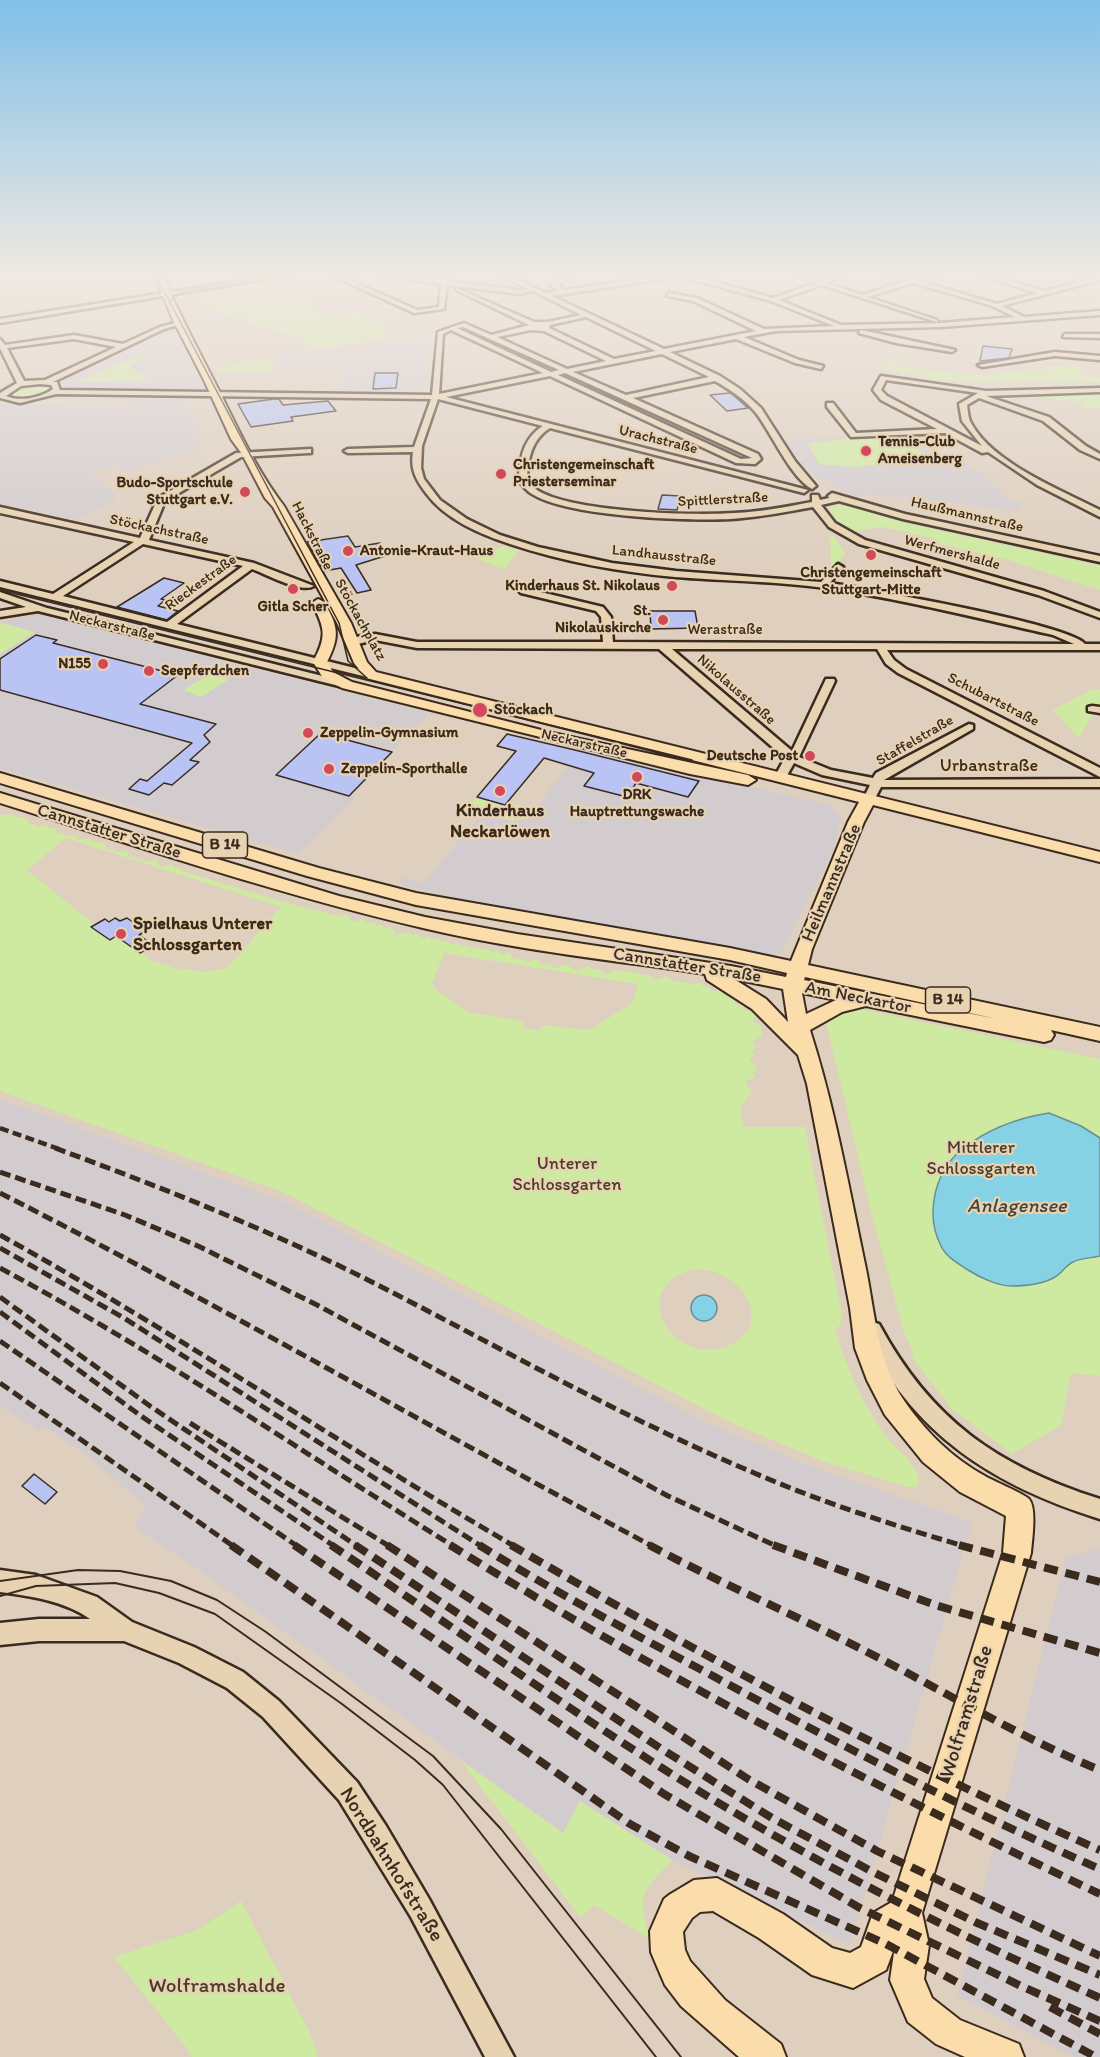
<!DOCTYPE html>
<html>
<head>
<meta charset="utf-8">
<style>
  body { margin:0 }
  canvas { display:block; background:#decfbf }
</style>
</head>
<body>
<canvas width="1100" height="2057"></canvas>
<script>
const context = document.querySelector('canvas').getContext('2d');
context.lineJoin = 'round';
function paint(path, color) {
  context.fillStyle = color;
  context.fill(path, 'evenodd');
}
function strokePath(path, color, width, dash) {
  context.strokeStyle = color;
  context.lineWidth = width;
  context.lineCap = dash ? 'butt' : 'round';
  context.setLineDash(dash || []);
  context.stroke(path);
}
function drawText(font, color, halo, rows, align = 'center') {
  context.font = font + ' Itim,sans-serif';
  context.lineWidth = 4.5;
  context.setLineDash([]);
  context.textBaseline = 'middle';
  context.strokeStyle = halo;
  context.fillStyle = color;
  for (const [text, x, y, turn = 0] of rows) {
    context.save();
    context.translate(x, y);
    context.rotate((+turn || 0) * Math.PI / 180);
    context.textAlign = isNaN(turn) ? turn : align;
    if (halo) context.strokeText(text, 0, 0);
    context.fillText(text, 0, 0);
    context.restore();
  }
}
paint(new Path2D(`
  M172,329l32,62 -137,-2 -1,-4 -11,-5 104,-49z
  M429,339l-8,54 -86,1 11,-25 -67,1 -2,-15 110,-10 1,-5z
  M160,396l23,1 20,35 -10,4 13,11 -82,24 -9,-6 -25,7 25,21 2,5 -39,22 -78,-17v-100l128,5v-4z
  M908,435l35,23 15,-3 43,35 -3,1 11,9 12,2 -1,8h-16l-46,-7 -86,-8 -18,1 -39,-20 -12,-10 -17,-26z
  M37,614l393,99 -81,83 6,2 -56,56 -299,-86v-114l35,-22 -35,-10z
  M582,747l247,58 12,11 -7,33 -53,103 -9,3 -131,-25 -143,-22 -99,-24 6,-7 18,6 58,-68 27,5 20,-1z
  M0,1099l286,103 417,219 117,49 152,52 -122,423 -178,-85 -92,-59 -17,32 -374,-270 -54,-35 10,-23 -60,-51 -40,-27 -6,4 -39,-25z
  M1100,1549v508h-26l-117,-61 109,-439z`), '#d3cccf');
paint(new Path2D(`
  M263,280l71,36 25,-5 17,10 13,17 -72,11 -22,-12 -89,-29 -10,-14 6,-1 -5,-2z
  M140,354l2,6 -11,5 4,8h9l3,8 -65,1 -2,-2 55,-22 -5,-2z
  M272,360l1,11h-52l-3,-5z
  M889,363l40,8 62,5 3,-3 52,-4v-3l32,-1 4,10 18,2v5h-131l-22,-2 -4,5 -24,-4 3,-5 -36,-7z
  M35,383l15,2 3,4c-11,11 -32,11 -47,8l15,-12z
  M1100,392v16h-16l-1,-6 -41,-4 -7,-5z
  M903,437l25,21 -5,1 1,2 -73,6 -32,-3 -11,-20 43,-6z
  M843,505l60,15 -2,2 199,44v24l-92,-30 -67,-16 -9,-6 -50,-11 -31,5 -12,-6 -10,-18z
  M830,535l4,1 11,17 -8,12h-6z
  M504,546l15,5 -15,18 -27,-10z
  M0,623l35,9 -35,22z
  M213,672l16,7 -28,18 -17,-7z
  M1093,689l7,1v27l-8,-2 -13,23 -26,-28z
  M477,797l28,8 3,-3 27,7 -7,10 -20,1 -42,-10z
  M12,814l1,2 14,2 1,6h6l3,3 10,-2 2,3h6l1,5h6l1,2 13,2 2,3 11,-2 2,3 15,3v5h7l2,3 11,-1 3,6 6,-1 1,3h7l2,3 11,-2 4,7 12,-3 2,4h7l1,3 101,31 56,14 7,-2 6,8 11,-3 4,4 6,-1 3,4 5,-1 4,3 6,-1 6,8 11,-3 4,4 6,-2 4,4 6,-2 4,4 6,-2 4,4 5,-2 4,4 7,-1 3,3 7,-1 3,3 7,-1 3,3 6,-2 4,4 6,-2 4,4 8,-1 5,7 7,-2 4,4 12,-3 5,6 9,-1 4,5 11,-5 10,7 11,-4 4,2h8l6,6 11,-5c8,3 18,0 25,5l7,-1 7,6 11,-4 9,6c8,-1 18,4 26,0l1,4 7,1 2,4h11l4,5 6,1 3,7 8,2 2,4 10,2 2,3 -5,6 10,6 -1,5 2,4 -10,5v4l4,2 -6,4 4,4 -6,4 8,8 -4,5 2,5 -11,5 8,9 -12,17 4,19h61l37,188 -2,10 -5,5c12,39 28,76 53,109 9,11 33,29 31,44l-4,4h-7l-86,-26 -90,-38 -449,-231 -283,-101v-276zM66,838l215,69 -54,61 -20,4 -33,-4 -21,-7 -37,-25 -6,4 -18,-13 3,-2 -68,-55zM444,953l194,31 -6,19 -39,25 -6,2 -45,-5 -3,6 -16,-3 1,-6 -56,-10 -32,-22 -4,-7zM696,1269c49,0 81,60 29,78 -57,19 -99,-64 -29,-78z
  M856,1008l244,51v317l-29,-3 -10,52 -49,29 -59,-44 -39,-50 -3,-13 -7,-14 -34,-126 -43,-181c2,-15 16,-15 29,-18z
  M460,1760l103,73 17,-32 92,59c-32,35 -34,32 -22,79l-56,-34 -13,13z
  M241,1901l70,134 7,22h-126l-6,-10 -72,-90 83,-27z`), '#ceeaa1');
const water = new Path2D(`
  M1049,1113l32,13 19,12v118c-8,2 -20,2 -27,6 -7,3 -11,11 -18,15 -12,7 -30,9 -44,9 -13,0 -32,-9 -43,-16 -9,-6 -22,-13 -27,-24 -16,-31 -7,-73 20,-96 25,-20 56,-32 88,-37z
  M691 1308a13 13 0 1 1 26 0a13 13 0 1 1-26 0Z`);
paint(water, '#86d2e5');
strokePath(water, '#688f95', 1.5);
const building = new Path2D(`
  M983,346l29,3 -3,9 -29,3z
  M375,373h23l-2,15 -23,1z
  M730,393l3,2 15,13 -21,3 -17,-16z
  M274,399h5l4,6 45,-4 8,10 -45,6 2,4 -42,6 -13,-23z
  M662,495l19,1 -4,14 -19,-1z
  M348,536l7,11 25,-4 8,12 -32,10 15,25 -14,3 -16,-25 -17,3 -17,-29z
  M164,578l20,5 -23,16 4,1 -7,6 20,5 -11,9 -50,-13z
  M650,611h45l3,17 -47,1z
  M36,635l21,5 -4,3 125,32 -38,29 76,20 -12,11 6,7 -20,18 9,2 -27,23 -8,-2 -15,12 -20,-6 11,-10 7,2 45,-38 -192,-53v-31z
  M321,733l71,19 -43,44 -73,-21z
  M507,734l72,17 120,30 -11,16 -52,-14 -9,14 -43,-11 10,-13 -50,-15 -39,47 -28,-8 39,-46 -19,-5z
  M115,918l5,3 7,-3 19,13 -7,4 14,10 -13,8 -24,-17 -6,4 -19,-13 14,-8 4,3z
  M34,1474l23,18 -12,12 -23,-18z`);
paint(building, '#b9c4f5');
strokePath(building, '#3b2a1e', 1.5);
const minor = new Path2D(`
  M284,274h12l-296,49v-4z
  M329,274h7l81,36 22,-3 2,-23 -67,-10 67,6 1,-6h6l-1,7 72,9 9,-1 -29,-15h7l40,19 12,-2 -7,-5 14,-12h6l-13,12 7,4 109,-16h12l87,24 43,-15 -26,-9 31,7 15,-7h7l-16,9 35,12 44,-14 -21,-7 28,5 26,-5 -20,7 78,23 41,-11 -61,-19h8l60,17 55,-15v4l-98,26 22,11 76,-6v4l-160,12 -164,4 -32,6 55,23 24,6 -2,3 -26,-6 -59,-24 -66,13 50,24 20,13 21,19 34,53 21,25 -4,3c-21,-11 -41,-57 -56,-76 -11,-14 -27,-24 -41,-32l-82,17 125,56 3,5 -6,5 -19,-1 -186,-87 -104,21 362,93 -4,3 -254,-65c-19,12 -22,31 -23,52 3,3 7,8 10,10 34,22 155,26 197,23 26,-1 52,-6 78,-11v-7h6l2,5 9,-2 -1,-2 4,-3 73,21 195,42v6l-197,-43 -64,-18 -18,4 14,18 30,17 179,51 56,21v6l-62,-23 -179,-51 -30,-17 -16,-20c-27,5 -54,10 -82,12 -45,2 -162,-2 -199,-25 -5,-3 -10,-9 -13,-13 0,-21 4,-43 24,-55l-105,-27 -16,47 -1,22 3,11 16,21 27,19 33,16 38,12 74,16 64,8 145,11 17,-18 5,3 -13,16c37,6 239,41 255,61h15v6h-213l7,10 12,9 194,99v9l-202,-104 -12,-9 -9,-15h-205l120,102 33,-70 1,-2h8l1,2 -36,76 32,13 42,8 3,-5 93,-49 4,1v4l-89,51 216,-1v8h-219l-8,15 -4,1 -6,-4 7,-14 -48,-10 -28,-12 -9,16h-8l-2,-3 10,-18 -126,-109 -242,-1 -42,-8 -26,6v-4l7,-5 19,-3 42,8h186l-2,-25 -5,-6 -75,-18 -2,-2 5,-3 79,19 8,10 2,25 461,2 -21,-9c-76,-17 -151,-36 -228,-47 -49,-7 -100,-7 -150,-11 -55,-5 -111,-15 -165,-33 -30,-10 -64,-24 -84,-51 -10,-13 -16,-24 -13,-41l-65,1 -4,-2 4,-2 66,-2 17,-48 -375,-5 -36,9 -20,-5v-5l17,-10 -17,-35v-9l5,6 69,-10 49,9 37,-17 19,-5 3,2 -18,5 -111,53h4l3,8 372,5 6,-63 26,-9 27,12 38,-10 -73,-35v-2l78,34h14l33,-7 -48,-24 -14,3 -72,-9 -3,24 -30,4zM680,276l91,25 63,25 -70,3 -67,-31 -28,-5 -2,3 26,5 63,30 -92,18 -112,-53zM913,283l77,22 25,12 -75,6 -99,2 -62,-25 43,-15 115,37v-2l-69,-23zM586,317l70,34 -42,8 -65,-31 1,-3zM463,327l96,43 -8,2 -94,-44zM451,330l92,43 -104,21 4,-60zM531,330l13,1 62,30 -39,8 -70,-32zM74,339l42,8 -71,33 -21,1 -17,-33zM662,354l47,23 -83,18 -53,-23zM565,373l187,85 -11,1 -183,-84zM40,384l11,1 2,4c-12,9 -33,13 -47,7l15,-10z
  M861,330l94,20 -3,2 -56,-9 -37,-10z
  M1065,334h35v4l-37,-1z
  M1055,352l45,4v4l-45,-4 -73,11 -4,-2z
  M881,376l105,15 114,-3v4l-114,4 63,21 37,29 14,8v5l-20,-9 -37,-29 -64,-23 -12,7c1,6 1,13 4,18 21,40 90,67 129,87v7l-63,-32 -49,-33 -6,1 -37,-20 -94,4 -24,-30v-4h6l23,30 81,-4 -56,-29 -8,-10zM886,380l92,13 -19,11 3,17 20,25 -95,-50 -6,-6z
  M311,449v4h-3l-67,4 -76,44 -16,39 105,23 60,23c-12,8 -48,-12 -62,-17l-75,55 198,49v4l-4,1 -371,-91v-6l53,13 81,-52 -134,-29v-6l140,31 18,-40 78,-45zM143,544l100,22 -76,56 -104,-26z
  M0,592l47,16 304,75 1,2 -5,3 -309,-77 -38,6v-6l26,-4 -26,-9z
  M1092,706l8,1v6l-12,-2v-4z
  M872,1322l7,2c52,96 118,142 221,175v20c-106,-33 -189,-85 -237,-189l2,-6z
  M0,1570l36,5 61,22 35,25 62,25 49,25 36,29 78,81 29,44 43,73 85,158h-29l-74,-140 -72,-117 -76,-83 -36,-29 -48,-25 -55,-22h-85l-39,4v-22l39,-4h51c-25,-18 -60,-23 -90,-27z`);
const major = new Path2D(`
  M154,274h8c15,36 33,69 50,103 23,44 42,90 72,129l67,117 16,39 9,10 724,180v10l-227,-57 -9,17 -52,127 -4,16 292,62v14l-49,-11 3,5 -3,5 -7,2 -178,-36 -24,6 -32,18c25,78 39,158 56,239 9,45 11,90 37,130 21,31 49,59 82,77 10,6 38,17 44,23 8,9 3,42 2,54l-109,360 7,32 -5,34 8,19 28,22 59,24 5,13h-59l-29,-13 -28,-22 -18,-42 5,-34 -9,24 -33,18 -41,-13 -53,-37 -46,-27 -13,1 -8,6 -9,14 2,18 5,11 35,39 56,44 5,13h-47l-58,-51 -16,-21 -9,-21 -5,-12 -1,-21 14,-32 5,-4 25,-15 23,-2 66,36 49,34 18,5 11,-6 12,-34 19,-11 111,-349 3,-37 -46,-24 -37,-30 -38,-47 -18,-35 -12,-32 -5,-40 -43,-224 -9,-29 -46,-46 -45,-29 -2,-6c-94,-14 -190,-24 -282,-46 -143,-33 -283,-81 -423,-125v-10l339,103 86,21 92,17 214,32 55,11 1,-4 -57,-13 -314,-55 -109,-29 -307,-93v-10l319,95 97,25 314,55 61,13 57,-139 11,-20 -493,-124 -12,-15 -17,-40 -64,-116 -8,-9 -23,-44 -11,-15 -28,-61 -30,-58zM805,977l192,42 -193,-39zM734,979l49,10 5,33 -22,-23zM802,993l34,7 -30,14z
  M1082,274l18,1v4l-17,-3z
  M318,599c7,2 9,8 12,14 10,19 6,31 -3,49l6,10 19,10 201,51 195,42 8,5 -8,5 -58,-11 -348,-86 -19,-10 -10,-16c14,-26 12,-33 -1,-59z`);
strokePath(minor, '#3b2a1e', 5);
strokePath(major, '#3b2a1e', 4);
paint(minor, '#e7d2b1');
paint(major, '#fbddab');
strokePath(new Path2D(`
  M155,274l184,349 9,38 19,17
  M170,303l3,-5 12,-7 102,-17
  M0,590l692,170`), '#3b2a1e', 1.5);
strokePath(new Path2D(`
  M0,1581l78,-11 42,1 51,10 46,19 49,32 167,124 68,73 180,228
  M0,1596l36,-10 79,-3 44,10 56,21 127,90 73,56 28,25 213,272`), '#3b2a1e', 2);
strokePath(new Path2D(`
  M0,1128l59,21`), '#3b2a1e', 4.5, [9, 4.5]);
strokePath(new Path2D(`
  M55,1148c100,37 199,76 295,123 134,67 264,143 402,201 69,30 140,53 212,74
  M0,1172l125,43 73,31 119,59 351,191 108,50
  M0,1193c220,112 434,237 652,353
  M0,1235c175,97 341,210 514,311
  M0,1248l124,70 357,228
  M0,1268c157,84 302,184 453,278
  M0,1297l150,109 207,140
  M0,1312l141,104 193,130
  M0,1341l297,205
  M0,1383l233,163
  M190,1423l199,123`), '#3b2a1e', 5, [11, 5]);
strokePath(new Path2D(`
  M231,1545l399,279 59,32 197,88 210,113
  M294,1545l370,249 196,114 161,78 79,35
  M331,1545c110,74 219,152 331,223 140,89 287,163 438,230
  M355,1545l305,203 112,70 99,53 104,51 125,53
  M387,1545l361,234 129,72 223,105
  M450,1545c209,130 428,243 650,349
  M479,1545c76,47 155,89 234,131 127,69 255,135 387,193
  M511,1545c191,111 387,216 589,305
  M649,1545c75,40 153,73 228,112 74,38 146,82 223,113
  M773,1545l162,60 165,48
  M959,1545l141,37
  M1050,2007l50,27`), '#3b2a1e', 8, [14, 8]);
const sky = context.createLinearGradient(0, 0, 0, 562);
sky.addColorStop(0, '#81c0e7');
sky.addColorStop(0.49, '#f0e9e2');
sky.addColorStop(1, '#f0e9e200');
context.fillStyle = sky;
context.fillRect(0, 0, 1100, 562);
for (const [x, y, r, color] of [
  [866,451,6,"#d1495b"],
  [501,474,6,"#d1495b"],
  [245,492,6,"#d1495b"],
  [348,551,6,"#d1495b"],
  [871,555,6,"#d1495b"],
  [672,586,6,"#d1495b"],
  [293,589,6,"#d1495b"],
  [663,620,6,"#d1495b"],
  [103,664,6,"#d1495b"],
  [149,671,6,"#d1495b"],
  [480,710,8,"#d1495b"],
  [308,733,6,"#d1495b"],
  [810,756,6,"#d1495b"],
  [329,769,6,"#d1495b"],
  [637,777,6,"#d1495b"],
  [500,791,6,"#d1495b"],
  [121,934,6,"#d1495b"]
]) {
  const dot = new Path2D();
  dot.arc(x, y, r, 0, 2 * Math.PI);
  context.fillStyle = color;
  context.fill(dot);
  strokePath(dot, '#e7d2b1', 2);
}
drawText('15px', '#3b2a1e', '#e7d2b1', [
  ["Urachstraße",658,440,14],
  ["Spittlerstraße",723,500,-3],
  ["Haußmannstraße",967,515,13],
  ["Stöckachstraße",159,530,12],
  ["Hackstraße",312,536,63],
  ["Werfmershalde",952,553,15],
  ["Landhausstraße",664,556,6],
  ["Rieckestraße",201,583,-36],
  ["Stöckachplatz",360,620,61],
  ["Neckarstraße",112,626,14],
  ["Werastraße",725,630],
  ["Nikolausstraße",736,690,41],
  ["Schubartstraße",993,700,27],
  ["Staffelstraße",915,741,-30],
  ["Neckarstraße",584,744,13]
]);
drawText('bold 15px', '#3b2a1e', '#e7d2b1', [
  ["Tennis-Club",878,442],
  ["Ameisenberg",878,459],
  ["Christengemeinschaft",513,465],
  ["Priesterseminar",513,482],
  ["Budo-Sportschule",233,483,"right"],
  ["Stuttgart e.V.",233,500,"right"],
  ["Antonie-Kraut-Haus",360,551],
  ["Christengemeinschaft",871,573,"center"],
  ["Stuttgart-Mitte",871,590,"center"],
  ["Kinderhaus St. Nikolaus",660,586,"right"],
  ["Gitla Scher",293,607,"center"],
  ["St.",651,611,"right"],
  ["Nikolauskirche",651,628,"right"],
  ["N155",91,664,"right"],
  ["Seepferdchen",161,671],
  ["Stöckach",494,710],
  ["Zeppelin-Gymnasium",320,733],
  ["Deutsche Post",798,756,"right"],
  ["Zeppelin-Sporthalle",341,769],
  ["DRK",637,795,"center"],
  ["Hauptrettungswache",637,812,"center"]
], 'left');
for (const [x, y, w] of [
  [225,845,45],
  [948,1000,45]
]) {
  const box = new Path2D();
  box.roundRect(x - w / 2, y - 13, w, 26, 4.5);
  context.fillStyle = '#e7d2b1';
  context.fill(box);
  strokePath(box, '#3b2a1e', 1.5);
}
drawText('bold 16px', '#3b2a1e', null, [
  ["B 14",225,845],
  ["B 14",948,1000]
]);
drawText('18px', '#3b2a1e', '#e7d2b1', [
  ["Urbanstraße",989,766],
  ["Cannstatter Straße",109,832,17],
  ["Heilmannstraße",832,883,-67],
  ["Cannstatter Straße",687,966,9],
  ["Am Neckartor",858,998,11]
]);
drawText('bold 18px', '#3b2a1e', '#e7d2b1', [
  ["Kinderhaus",500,811],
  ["Neckarlöwen",500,832],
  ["Spielhaus Unterer",133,924,"left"],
  ["Schlossgarten",133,945,"left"]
]);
drawText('18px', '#4a3d2b', '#e7d2b1', [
  ["Mittlerer",981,1148],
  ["Schlossgarten",981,1169],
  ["Unterer",567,1164],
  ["Schlossgarten",567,1185]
]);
drawText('italic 20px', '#46433c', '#e7d2b1', [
  ["Anlagensee",1017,1207]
]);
drawText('21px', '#3b2a1e', '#e7d2b1', [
  ["Wolframstraße",967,1712,-73],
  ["Nordbahnhofstraße",391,1865,58]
]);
drawText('21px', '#4a3d2b', '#e7d2b1', [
  ["Wolframshalde",217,1987]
]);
</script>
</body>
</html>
